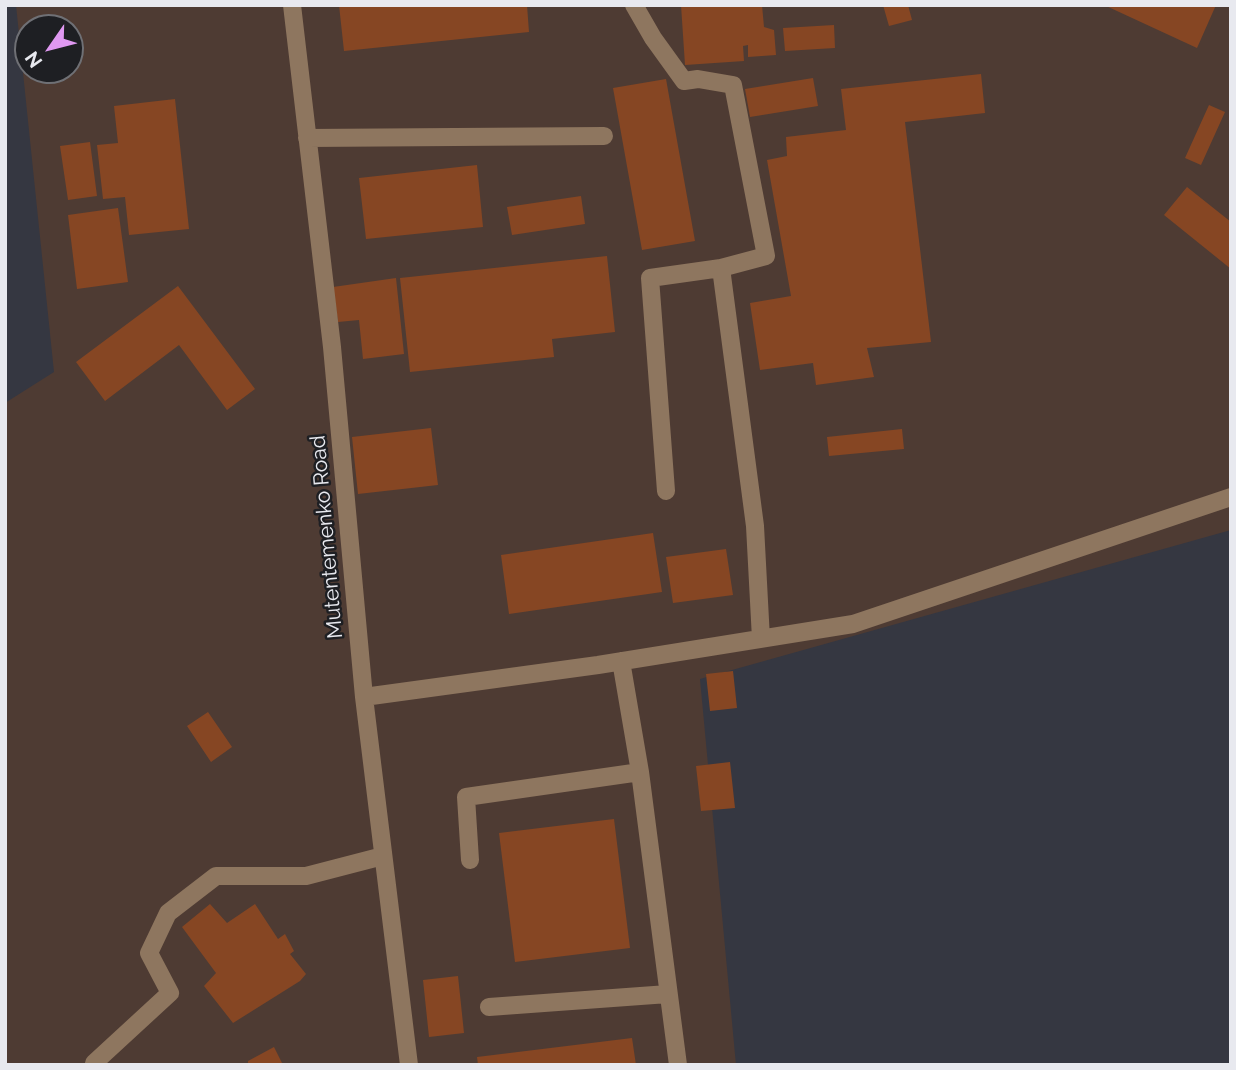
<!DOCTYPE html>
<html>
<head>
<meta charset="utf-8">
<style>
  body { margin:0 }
  #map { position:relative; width:1236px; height:1070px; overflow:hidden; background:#353741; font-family:Raleway,sans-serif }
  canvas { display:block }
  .frame { position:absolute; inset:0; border:7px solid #e8e9ef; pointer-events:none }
  .north { position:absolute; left:14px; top:14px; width:70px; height:70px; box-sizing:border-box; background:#1e1f23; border:2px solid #6f7075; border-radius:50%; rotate:235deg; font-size:19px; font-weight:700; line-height:28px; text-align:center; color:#e8e9ef }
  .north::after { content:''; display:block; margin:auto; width:24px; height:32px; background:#df98f1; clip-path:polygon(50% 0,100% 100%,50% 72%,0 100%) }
</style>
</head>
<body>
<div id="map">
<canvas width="1236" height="1070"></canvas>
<div class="frame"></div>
<div class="north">N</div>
</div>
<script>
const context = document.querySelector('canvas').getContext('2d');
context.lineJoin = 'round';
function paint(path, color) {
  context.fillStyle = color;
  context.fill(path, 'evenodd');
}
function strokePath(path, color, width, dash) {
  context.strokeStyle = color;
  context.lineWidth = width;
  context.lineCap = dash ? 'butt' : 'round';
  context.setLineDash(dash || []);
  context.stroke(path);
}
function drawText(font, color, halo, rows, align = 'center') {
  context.font = font + ' Raleway,sans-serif';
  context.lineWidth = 5;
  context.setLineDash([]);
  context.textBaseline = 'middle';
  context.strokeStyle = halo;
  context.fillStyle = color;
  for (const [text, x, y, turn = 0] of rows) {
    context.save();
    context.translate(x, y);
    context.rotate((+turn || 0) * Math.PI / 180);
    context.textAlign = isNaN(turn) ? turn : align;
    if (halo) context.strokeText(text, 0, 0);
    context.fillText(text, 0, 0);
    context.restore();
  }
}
paint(new Path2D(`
  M16,5h1215v525l-531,149 36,386h-731v-662l49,-31zM28,28h42v42h-42z`), '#4e3b33');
paint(new Path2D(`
  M339,5h188l2,27 -185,19z
  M681,5h81l2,22 10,3 2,25 -28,2v-12l-5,1 1,15 -59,4z
  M883,5h25l4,15 -23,6z
  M1104,5h112l-19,43z
  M834,25l1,23 -50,3 -2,-23z
  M981,74l4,39 -80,9 26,220 -64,6 7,29 -58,8 -3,-22 -53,7 -10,-67 41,-7 -24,-136 20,-4 -1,-19 60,-7 -5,-41z
  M813,78l5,28 -68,11 -5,-28z
  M666,79l29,162 -53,9 -29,-162z
  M175,99l14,130 -60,6 -4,-38 -22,2 -6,-54 21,-2 -4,-37z
  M1209,105l16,7 -24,53 -16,-7z
  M90,142l7,54 -29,4 -8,-54z
  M477,165l6,62 -117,12 -7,-61z
  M1187,187l44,35v47l-67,-54z
  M581,196l4,28 -73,11 -5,-28z
  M118,208l10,74 -51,7 -9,-74z
  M607,256l8,76 -63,7 2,18 -144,15 -10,-94z
  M396,278l8,76 -41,5 -4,-39 -21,2 -5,-35z
  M178,286l77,103 -28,21 -48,-65 -74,56 -29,-39z
  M431,428l7,57 -80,9 -6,-57z
  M902,429l2,20 -75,7 -2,-19z
  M653,533l9,59 -153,22 -8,-59z
  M726,549l7,46 -60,8 -7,-46z
  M733,671l4,37 -27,3 -4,-37z
  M208,712l24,35 -21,15 -24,-36z
  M730,762l5,46 -34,3 -5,-45z
  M614,819l16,129 -115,14 -16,-129z
  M210,904l17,19 28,-19 23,35 7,-5 9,17 -4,3 16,20 -6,7 -67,42 -29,-37 12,-13 -34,-46z
  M458,976l6,57 -35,4 -6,-57z
  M632,1038l4,27h-158l-1,-8z
  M274,1047l9,18h-35v-4z`), '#864623');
strokePath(new Path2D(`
  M292,5l40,342 32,350 45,368
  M634,5l19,33 31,43 14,-2 35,6 33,171 -45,12 34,258 6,113
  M307,138l297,-2
  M666,491l-16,-213 71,-10
  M364,697l234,-32 255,-41 378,-127
  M640,772l38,293
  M470,860l-4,-63 174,-25 -19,-111
  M489,1007l179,-13
  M94,1063l76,-70 -21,-40 19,-40 48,-37h90l77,-20`), '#8e765f', 18);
drawText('21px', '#e8e9ef', '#1e1f23', [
  ["Mutentemenko Road",327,537,-95]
]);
</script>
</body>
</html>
